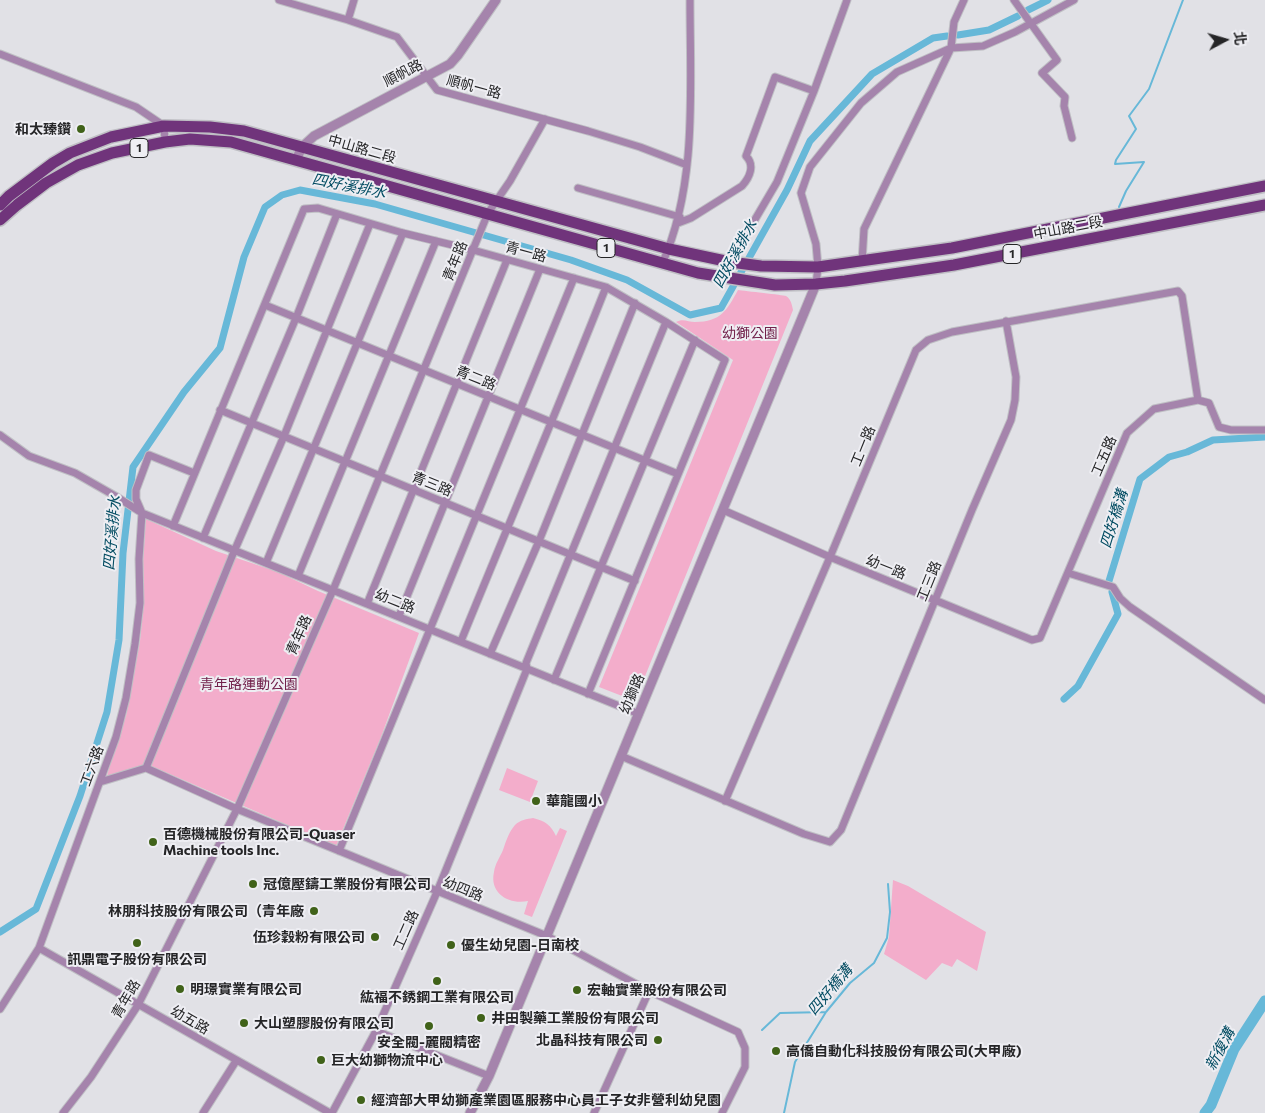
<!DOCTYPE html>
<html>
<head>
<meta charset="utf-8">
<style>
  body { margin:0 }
  #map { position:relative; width:1265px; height:1113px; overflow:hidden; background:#e1e1e6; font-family:Commissioner,"Noto Sans TC",sans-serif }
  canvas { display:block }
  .north { position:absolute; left:1200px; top:15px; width:50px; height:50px; -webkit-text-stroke:4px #eeeef3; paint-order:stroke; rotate:84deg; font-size:14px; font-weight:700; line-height:20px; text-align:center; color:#252527 }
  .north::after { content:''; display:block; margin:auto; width:18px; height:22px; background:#252527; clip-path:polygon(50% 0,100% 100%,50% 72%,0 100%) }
</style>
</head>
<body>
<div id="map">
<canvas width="1265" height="1113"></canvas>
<div class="north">北</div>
</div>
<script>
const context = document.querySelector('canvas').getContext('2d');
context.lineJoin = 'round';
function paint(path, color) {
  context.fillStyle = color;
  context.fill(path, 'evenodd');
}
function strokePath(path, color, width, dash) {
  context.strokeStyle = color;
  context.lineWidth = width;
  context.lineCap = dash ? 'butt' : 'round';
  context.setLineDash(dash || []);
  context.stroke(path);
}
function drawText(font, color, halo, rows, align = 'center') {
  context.font = font + ' Commissioner,"Noto Sans TC",sans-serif';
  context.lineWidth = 4;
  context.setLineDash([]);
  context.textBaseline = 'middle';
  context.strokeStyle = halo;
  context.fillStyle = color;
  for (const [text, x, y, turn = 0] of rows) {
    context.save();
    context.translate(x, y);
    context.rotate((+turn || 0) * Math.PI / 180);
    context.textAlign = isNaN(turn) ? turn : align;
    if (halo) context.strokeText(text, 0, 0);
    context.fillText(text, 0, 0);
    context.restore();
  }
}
paint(new Path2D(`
  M738,290c7,1 45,5 48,6 5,3 6,9 7,14l-158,391 -36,-14 134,-327 -57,-38c7,-4 12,0 19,0 26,0 32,-12 43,-32z
  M146,519l70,32 62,21 40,19 101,42 -38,104 -45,109 -185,-80 -44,10 8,-32 11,-28 14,-75 4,-39 -1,-41z
  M507,768l31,13 -8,21 -31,-12z
  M533,818c12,3 18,7 23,18l4,-8 7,3 -35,86 -8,-3 4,-13c-18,4 -39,-7 -34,-29 1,-8 6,-15 9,-22 3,-9 6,-18 12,-25 5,-5 12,-6 18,-7z
  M893,880l15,6 78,46 -9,39 -20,-12 -5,8 -10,-4 -16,17 -42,-26 5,-17z`), '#f3adcb');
strokePath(new Path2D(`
  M1119,207l7,-16 18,-29 -29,2 1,-4 20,-31 -7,-13 20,-27 34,-89
  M762,1030l18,-17 46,-1
  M784,1113l11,-51 31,-50 24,-29 24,-20 13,-25 3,-26 -2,-28`), '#67b8d8', 2);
strokePath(new Path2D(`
  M1028,10l20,-10
  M958,35l31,-5 29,-14
  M1109,581l31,-102 29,-22 18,-5 26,-12 52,-3
  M1064,699l14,-13 40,-72 -6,-22
  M0,932l36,-23 44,-113 27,-84 12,-72 4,-87 10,-86 51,-75 36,-44 24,-91 21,-50 17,-12 18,-5 75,14 196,56 56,20 63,35 31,-7 66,-118 23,-49 62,-67 61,-36 14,-2`), '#67b8d8', 7);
strokePath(new Path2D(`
  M1205,1113l6,-8 23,-56 31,-48`), '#67b8d8', 11);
const minor = new Path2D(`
  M279,0l69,20 49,17 40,53 151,41 52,16 47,18
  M1014,0l43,60 -15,13 23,24 -1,9 8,32
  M348,20l6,-20
  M0,54l136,53 28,19 1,16
  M578,188l102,29
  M678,223l13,-5 51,-32c8,-9 13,-21 4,-30l29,-79 39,14
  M730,262l47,-80 37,-91 33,-91
  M862,262l2,-33 87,-181 3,-26 10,-22
  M662,264c36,-80 28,-177 28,-264
  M816,284l2,-17 -2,-23 -15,-51 9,-26 51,-64 36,-31 54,-24 32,-2 32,-14 59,-32
  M265,305l413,169
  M1198,400l11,3 10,24 12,3h34
  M220,410l415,171
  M0,435l29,21 46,17 42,24 25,16 497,201
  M723,510l107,47 202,83 8,-2 87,-205 27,-24 44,-9 -16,-104 -4,-5 -226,41 -24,8 -12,10 -86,207 -105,244
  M173,526l131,-317 14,-1 85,25 70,17 133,37 60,35 59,38 -137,334
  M203,538l93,-220 41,-104
  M266,563l137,-330
  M1068,573l45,14 7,11 10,9 135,93
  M298,576l138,-335
  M367,604l140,-344
  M399,616l141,-347
  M461,641c48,-118 98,-235 145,-354
  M490,654l49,-113 96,-238
  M554,680l141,-340
  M621,756l183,78 26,8 11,-12 131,-320 39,-90 4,-20 1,-23 -10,-56
  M146,768l87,-214 51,-118 86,-212
  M100,782l46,-14 91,41 310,127 102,55 89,41 7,16v19l-23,46
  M339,851l235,-573
  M39,948l291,165
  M0,1009l39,-61 77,-211 10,-39 9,-54 5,-41 -1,-44 3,-46 -6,-14v-9l13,-35 45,18
  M376,1031l113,45
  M63,1113l28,-36 47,-72 99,-196 96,-219 155,-377 22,-32 35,-62
  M203,1113l33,-52
  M332,1113l44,-82 61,-139 90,-223 -1,-6 140,-341
  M594,1113l55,-122`);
const tertiary = new Path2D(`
  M296,160l6,-13 12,-11 136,-72 8,-9 38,-55
  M470,1113l19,-37 327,-792`);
const primary = new Path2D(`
  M0,205l9,-9 44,-33 17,-10 41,-16 53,-11 46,1 34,4 425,118 61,13 31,4 57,1 134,-19 313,-62
  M0,220l17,-15 29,-22 32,-18 34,-12 53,-11 25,-3 41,3 467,131 77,12 41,-1 29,-3 109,-16 311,-60`);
strokePath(minor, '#bfbfc4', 9);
strokePath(tertiary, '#bfbfc4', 11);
strokePath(primary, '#bfbfc4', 14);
strokePath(minor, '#a584ac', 7);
strokePath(tertiary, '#a584ac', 9);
strokePath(primary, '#70347b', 11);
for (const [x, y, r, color] of [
  [81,129,5,"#406219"],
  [536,801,5,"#406219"],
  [153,842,5,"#406219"],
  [253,884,5,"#406219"],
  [314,911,5,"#406219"],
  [375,937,5,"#406219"],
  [137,943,5,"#406219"],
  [451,945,5,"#406219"],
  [437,981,5,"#406219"],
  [180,989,5,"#406219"],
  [577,990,5,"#406219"],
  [481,1018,5,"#406219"],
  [244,1023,5,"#406219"],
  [429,1026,5,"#406219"],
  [658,1040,5,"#406219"],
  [776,1051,5,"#406219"],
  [321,1060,5,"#406219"],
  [361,1100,5,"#406219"]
]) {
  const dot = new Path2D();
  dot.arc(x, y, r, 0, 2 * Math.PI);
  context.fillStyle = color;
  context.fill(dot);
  strokePath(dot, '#eeeef3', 2);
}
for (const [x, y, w] of [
  [139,148,18],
  [606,248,18],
  [1012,254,18]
]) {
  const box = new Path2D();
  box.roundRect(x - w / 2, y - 9.5, w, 19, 4);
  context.fillStyle = '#eeeef3';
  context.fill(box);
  strokePath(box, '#252527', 1);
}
drawText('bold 12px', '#252527', null, [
  ["1",139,148],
  ["1",606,248],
  ["1",1012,254]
]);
drawText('14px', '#252527', '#eeeef3', [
  ["順帆路",403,73,-27],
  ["順帆一路",474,87,15],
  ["中山路二段",362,149,16],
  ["中山路二段",1068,228,-11],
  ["青一路",526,252,15],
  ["青年路",455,261,-68],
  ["青二路",476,378,22],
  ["工一路",863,446,-68],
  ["工五路",1104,456,-67],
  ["青三路",432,484,22],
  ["幼一路",886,567,22],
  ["工三路",929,581,-68],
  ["幼二路",395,601,22],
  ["青年路",299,635,-66],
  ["幼獅路",632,694,-67],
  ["工六路",92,766,-70],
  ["幼四路",463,889,22],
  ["工二路",406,930,-66],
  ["青年路",126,999,-60],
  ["幼五路",190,1020,30]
]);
drawText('bold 14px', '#252527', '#eeeef3', [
  ["和太臻鑽",71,129,"right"],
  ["華龍國小",546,801],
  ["百德機械股份有限公司-Quaser",163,834],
  ["Machine tools Inc.",163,850],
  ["冠億壓鑄工業股份有限公司",263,884],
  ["林朋科技股份有限公司（青年廠",304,911,"right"],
  ["伍珍穀粉有限公司",365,937,"right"],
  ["優生幼兒園-日南校",461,945],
  ["訊鼎電子股份有限公司",137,959,"center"],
  ["明璟實業有限公司",190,989],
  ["宏軸實業股份有限公司",587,990],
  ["紘福不銹鋼工業有限公司",437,997,"center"],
  ["井田製藥工業股份有限公司",491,1018],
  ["大山塑膠股份有限公司",254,1023],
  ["北晶科技有限公司",648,1040,"right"],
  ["安全閥-麗閥精密",429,1042,"center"],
  ["高僑自動化科技股份有限公司(大甲廠)",786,1051],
  ["巨大幼獅物流中心",331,1060],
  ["經濟部大甲幼獅產業園區服務中心員工子女非營利幼兒園",371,1100]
], 'left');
drawText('14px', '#72214b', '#eeeef3', [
  ["幼獅公園",750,333],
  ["青年路運動公園",249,684]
]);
drawText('italic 15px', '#034c62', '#eeeef3', [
  ["四好溪排水",349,186,11],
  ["四好溪排水",735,254,-61],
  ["四好橋溝",1114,519,-73],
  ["四好溪排水",112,533,-85],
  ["四好橋溝",830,990,-50],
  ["新復溝",1220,1049,-62]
]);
</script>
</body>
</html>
